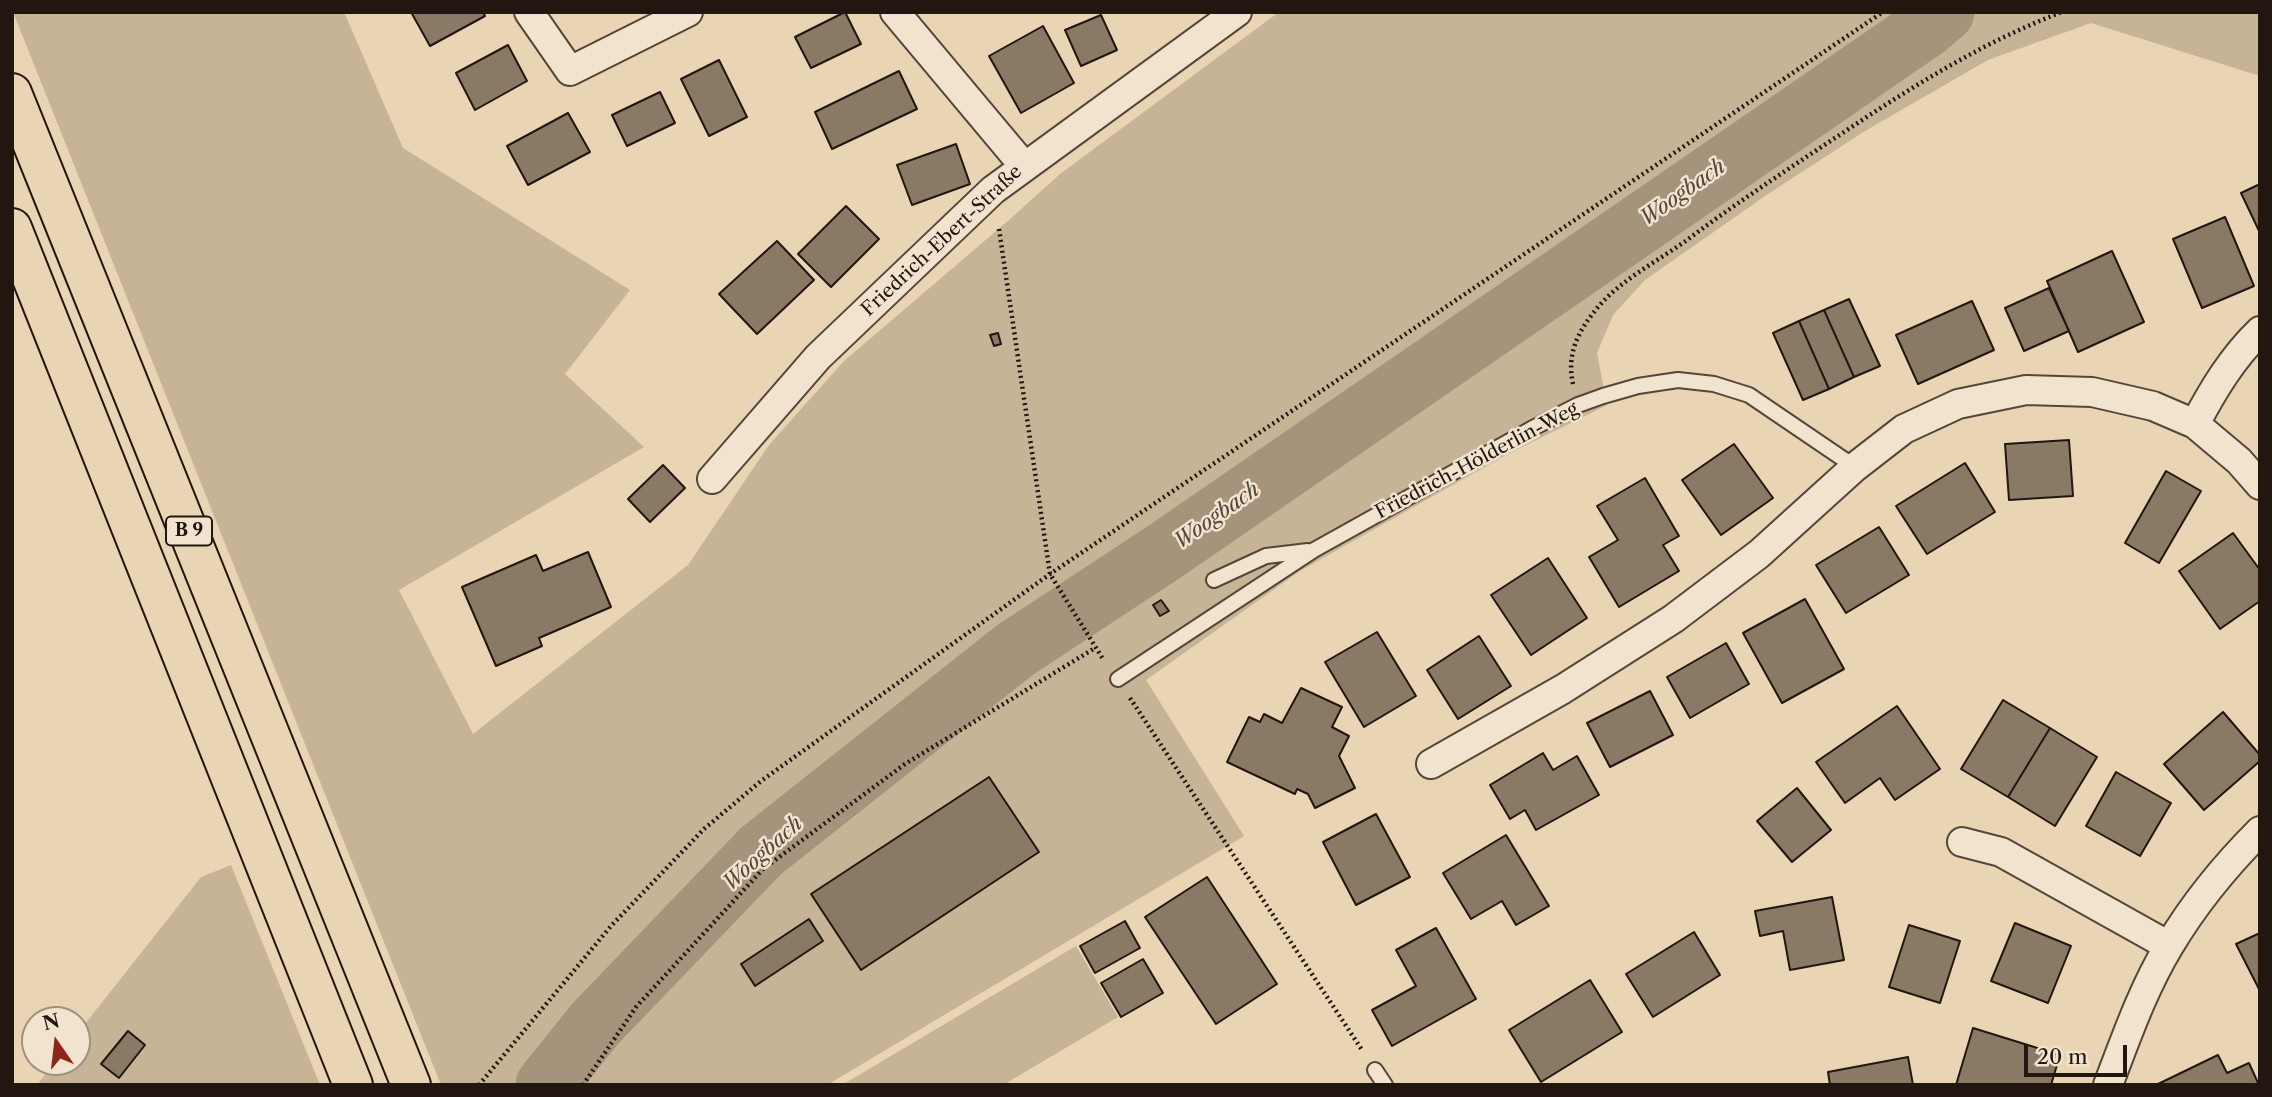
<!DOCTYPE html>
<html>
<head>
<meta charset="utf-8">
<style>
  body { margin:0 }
  #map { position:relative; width:2272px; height:1097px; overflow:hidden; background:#e9d4b3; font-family:"Libre Caslon Text",serif }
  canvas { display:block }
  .frame { position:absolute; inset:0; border:14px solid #221611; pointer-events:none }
  .north { position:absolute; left:21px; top:1006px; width:70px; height:70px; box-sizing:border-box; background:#f1e3ce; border:2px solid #9e9182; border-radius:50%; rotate:346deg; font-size:19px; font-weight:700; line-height:28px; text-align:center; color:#221611 }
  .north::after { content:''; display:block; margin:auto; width:24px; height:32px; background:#8f2418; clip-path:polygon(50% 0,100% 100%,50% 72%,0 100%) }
  .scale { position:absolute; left:2024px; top:1045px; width:103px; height:32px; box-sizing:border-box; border:4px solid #221611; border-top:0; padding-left:9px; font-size:21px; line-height:24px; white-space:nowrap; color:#221611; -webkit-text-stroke:5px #f1e3ce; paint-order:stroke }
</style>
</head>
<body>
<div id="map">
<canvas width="2272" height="1097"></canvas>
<div class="frame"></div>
<div class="north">N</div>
<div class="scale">20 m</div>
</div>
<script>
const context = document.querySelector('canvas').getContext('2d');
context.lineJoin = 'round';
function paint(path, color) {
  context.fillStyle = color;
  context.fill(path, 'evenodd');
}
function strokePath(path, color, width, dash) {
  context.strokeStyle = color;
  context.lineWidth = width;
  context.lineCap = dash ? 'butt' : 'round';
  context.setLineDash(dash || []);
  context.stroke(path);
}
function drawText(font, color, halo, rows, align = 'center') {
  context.font = font + ' "Libre Caslon Text",serif';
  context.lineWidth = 5;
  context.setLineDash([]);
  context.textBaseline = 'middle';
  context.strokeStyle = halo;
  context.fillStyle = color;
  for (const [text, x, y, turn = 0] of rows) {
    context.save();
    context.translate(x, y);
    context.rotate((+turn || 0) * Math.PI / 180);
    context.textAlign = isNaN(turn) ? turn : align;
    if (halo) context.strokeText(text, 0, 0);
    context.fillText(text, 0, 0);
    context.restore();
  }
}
paint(new Path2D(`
  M13,12h331l59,136 227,142 -65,84 79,73 -245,143 74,144 215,-169 81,-120 75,-84 165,-141 51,-46 219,-162h981v64l-169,-53 -103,37 -123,71 -97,63 -123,86 -32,35 -16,38 10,52 -101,50 -206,116 -154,109 98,156 -417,249h-386z
  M231,865l89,220h-283l18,-23h22v-28l124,-157z
  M1076,946l42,71 -115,68h-161z`), '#c7b497');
strokePath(new Path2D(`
  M1164,578v-26`), '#716151', 10);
strokePath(new Path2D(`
  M546,1085l49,-61 166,-173 254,-201 149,-98 761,-524 19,-16`), '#a5937c', 61);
const building = new Path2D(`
  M411,12h72l2,4 -55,30z
  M845,12l16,32 -50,24 -16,-31z
  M1101,15l16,35 -36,16 -16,-36z
  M1043,26l31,57 -53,30 -32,-57z
  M508,45l19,36 -52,29 -19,-37z
  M719,60l28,57 -38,19 -28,-57z
  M899,71l18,38 -85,40 -17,-37z
  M660,92l15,31 -48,23 -15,-31z
  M568,113l22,39 -62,33 -21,-39z
  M956,144l14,40 -58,21 -15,-40z
  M2260,184v49l-19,-40z
  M846,206l33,33 -48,48 -33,-33z
  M2225,217l29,69 -52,22 -29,-69z
  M777,241l37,39 -57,54 -38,-40z
  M2112,251l32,71 -66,30 -31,-71z
  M2049,288l20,43 -45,20 -19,-43z
  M1849,299l31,67 -26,11 -30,-67z
  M1972,301l22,49 -76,34 -22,-49z
  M1824,310l30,67 -25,12 -30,-68z
  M1799,321l30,68 -26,11 -30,-67z
  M998,333l3,11 -7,2 -4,-11z
  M2069,440l4,56 -64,4 -4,-56z
  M1734,444l39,54 -52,37 -39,-55z
  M1965,463l30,49 -68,42 -31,-48z
  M663,465l22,23 -35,34 -22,-23z
  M2166,471l35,20 -42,72 -34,-20z
  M1645,478l34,58 -16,9 16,26 -60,36 -30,-50 29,-17 -21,-34z
  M1879,527l30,48 -63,38 -30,-48z
  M2233,533l27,37v31l-40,28 -41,-58z
  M588,552l23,55 -72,31 3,8 -46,20 -34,-79 74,-32 7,16z
  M1548,558l39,60 -56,37 -40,-60z
  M1805,599l39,70 -62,34 -39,-70z
  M1161,600l8,11 -9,5 -7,-11z
  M1377,632l39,64 -52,31 -39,-65z
  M1479,636l32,50 -53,33 -31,-49z
  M1726,643l23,41 -59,34 -23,-41z
  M1301,688l41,19 -10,20 17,9 -10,20 16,32 -40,20 -7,-14 -11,-5 -2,5 -68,-32 22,-45 11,5 4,-8 18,9z
  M1650,691l23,44 -63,32 -23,-44z
  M2003,700l47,28 -42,69 -47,-28z
  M1897,706l43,63 -45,31 -15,-22 -35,25 -29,-41z
  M2223,712l37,43v6l-56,49 -40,-46z
  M2050,728l47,29 -42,69 -47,-29z
  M1543,753l10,17 24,-14 22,39 -63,35 -11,-20 -15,9 -20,-34z
  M2116,772l55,31 -31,53 -54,-30z
  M989,777l50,75 -178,118 -50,-76z
  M1797,788l34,42 -39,32 -35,-41z
  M1376,814l34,63 -54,28 -33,-63z
  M1506,835l43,71 -33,19 -14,-24 -31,18 -28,-46z
  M1207,877l70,107 -61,40 -71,-107z
  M1832,897l12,63 -54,10 -7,-39 -23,5 -5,-25z
  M809,919l14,22 -68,45 -14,-22z
  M1125,921l15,27 -45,25 -15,-27z
  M2015,923l56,23 -23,57 -57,-22z
  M1909,925l51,16 -20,62 -51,-16z
  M1436,928l40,71 -84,47 -20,-36 44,-24 -20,-36z
  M1694,932l26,43 -67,42 -27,-43z
  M2260,933v58l-24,-47z
  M1143,959l20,34 -42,24 -20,-34z
  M1590,980l32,52 -81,50 -32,-52z
  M1973,1028l87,27 -9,30h-95z
  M128,1031l17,14 -26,33 -18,-14z
  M2218,1055l9,18 22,-10 10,22h-103z
  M1908,1057l5,28h-83l-2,-13z`);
paint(building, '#897965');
strokePath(building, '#221611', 2);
const service = new Path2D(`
  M1214,580l52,-24 42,-5
  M1118,679l196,-129 217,-121 47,-24 25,-9 35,-10 40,-6 36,4 35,11 106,72
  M1375,1070l10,15`);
const minor = new Path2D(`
  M529,12l41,59 118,-59
  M895,12l129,154
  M2195,424c18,-34 37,-66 65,-93
  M712,479l106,-122 175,-167 244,-178
  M1431,764l132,-75 110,-70 86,-65 96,-87 49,-38 54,-25 68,-14 66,2 61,14 42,18 44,37 21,24
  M1962,842l39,10 168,94
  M2108,1085c18,-47 35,-96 61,-139 25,-42 57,-81 91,-115`);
const trunk = new Path2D(`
  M12,93l399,992
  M12,228l341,857`);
strokePath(service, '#54463a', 18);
strokePath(minor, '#54463a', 32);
strokePath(trunk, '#221611', 42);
strokePath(new Path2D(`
  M999,229l51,345 53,85
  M1573,384c-7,-31 6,-54 25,-77 24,-28 60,-46 89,-67 48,-36 98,-69 148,-102 72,-48 145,-95 227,-126
  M1130,698l232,352
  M479,1085l132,-159 93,-97 57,-48 289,-207 833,-562
  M583,1085l53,-78 127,-138 142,-105 190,-116`), '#221611', 4.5, [2, 3.5]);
strokePath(service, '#f1e3ce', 14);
strokePath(minor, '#f1e3ce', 28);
strokePath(trunk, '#e9d4b3', 38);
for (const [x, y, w] of [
  [189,531,46]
]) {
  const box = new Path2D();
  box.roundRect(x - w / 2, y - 14.5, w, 29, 5);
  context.fillStyle = '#f1e3ce';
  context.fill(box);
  strokePath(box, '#221611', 2);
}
drawText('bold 18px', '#221611', null, [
  ["B 9",189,531]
]);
drawText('19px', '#221611', '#f1e3ce', [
  ["Friedrich-Ebert-Straße",942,241,-43],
  ["Friedrich-Hölderlin-Weg",1477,461,-28]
]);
drawText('italic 21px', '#56483c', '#f1e3ce', [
  ["Woogbach",1683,193,-35],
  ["Woogbach",1217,516,-35],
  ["Woogbach",763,854,-42]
]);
</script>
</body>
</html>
